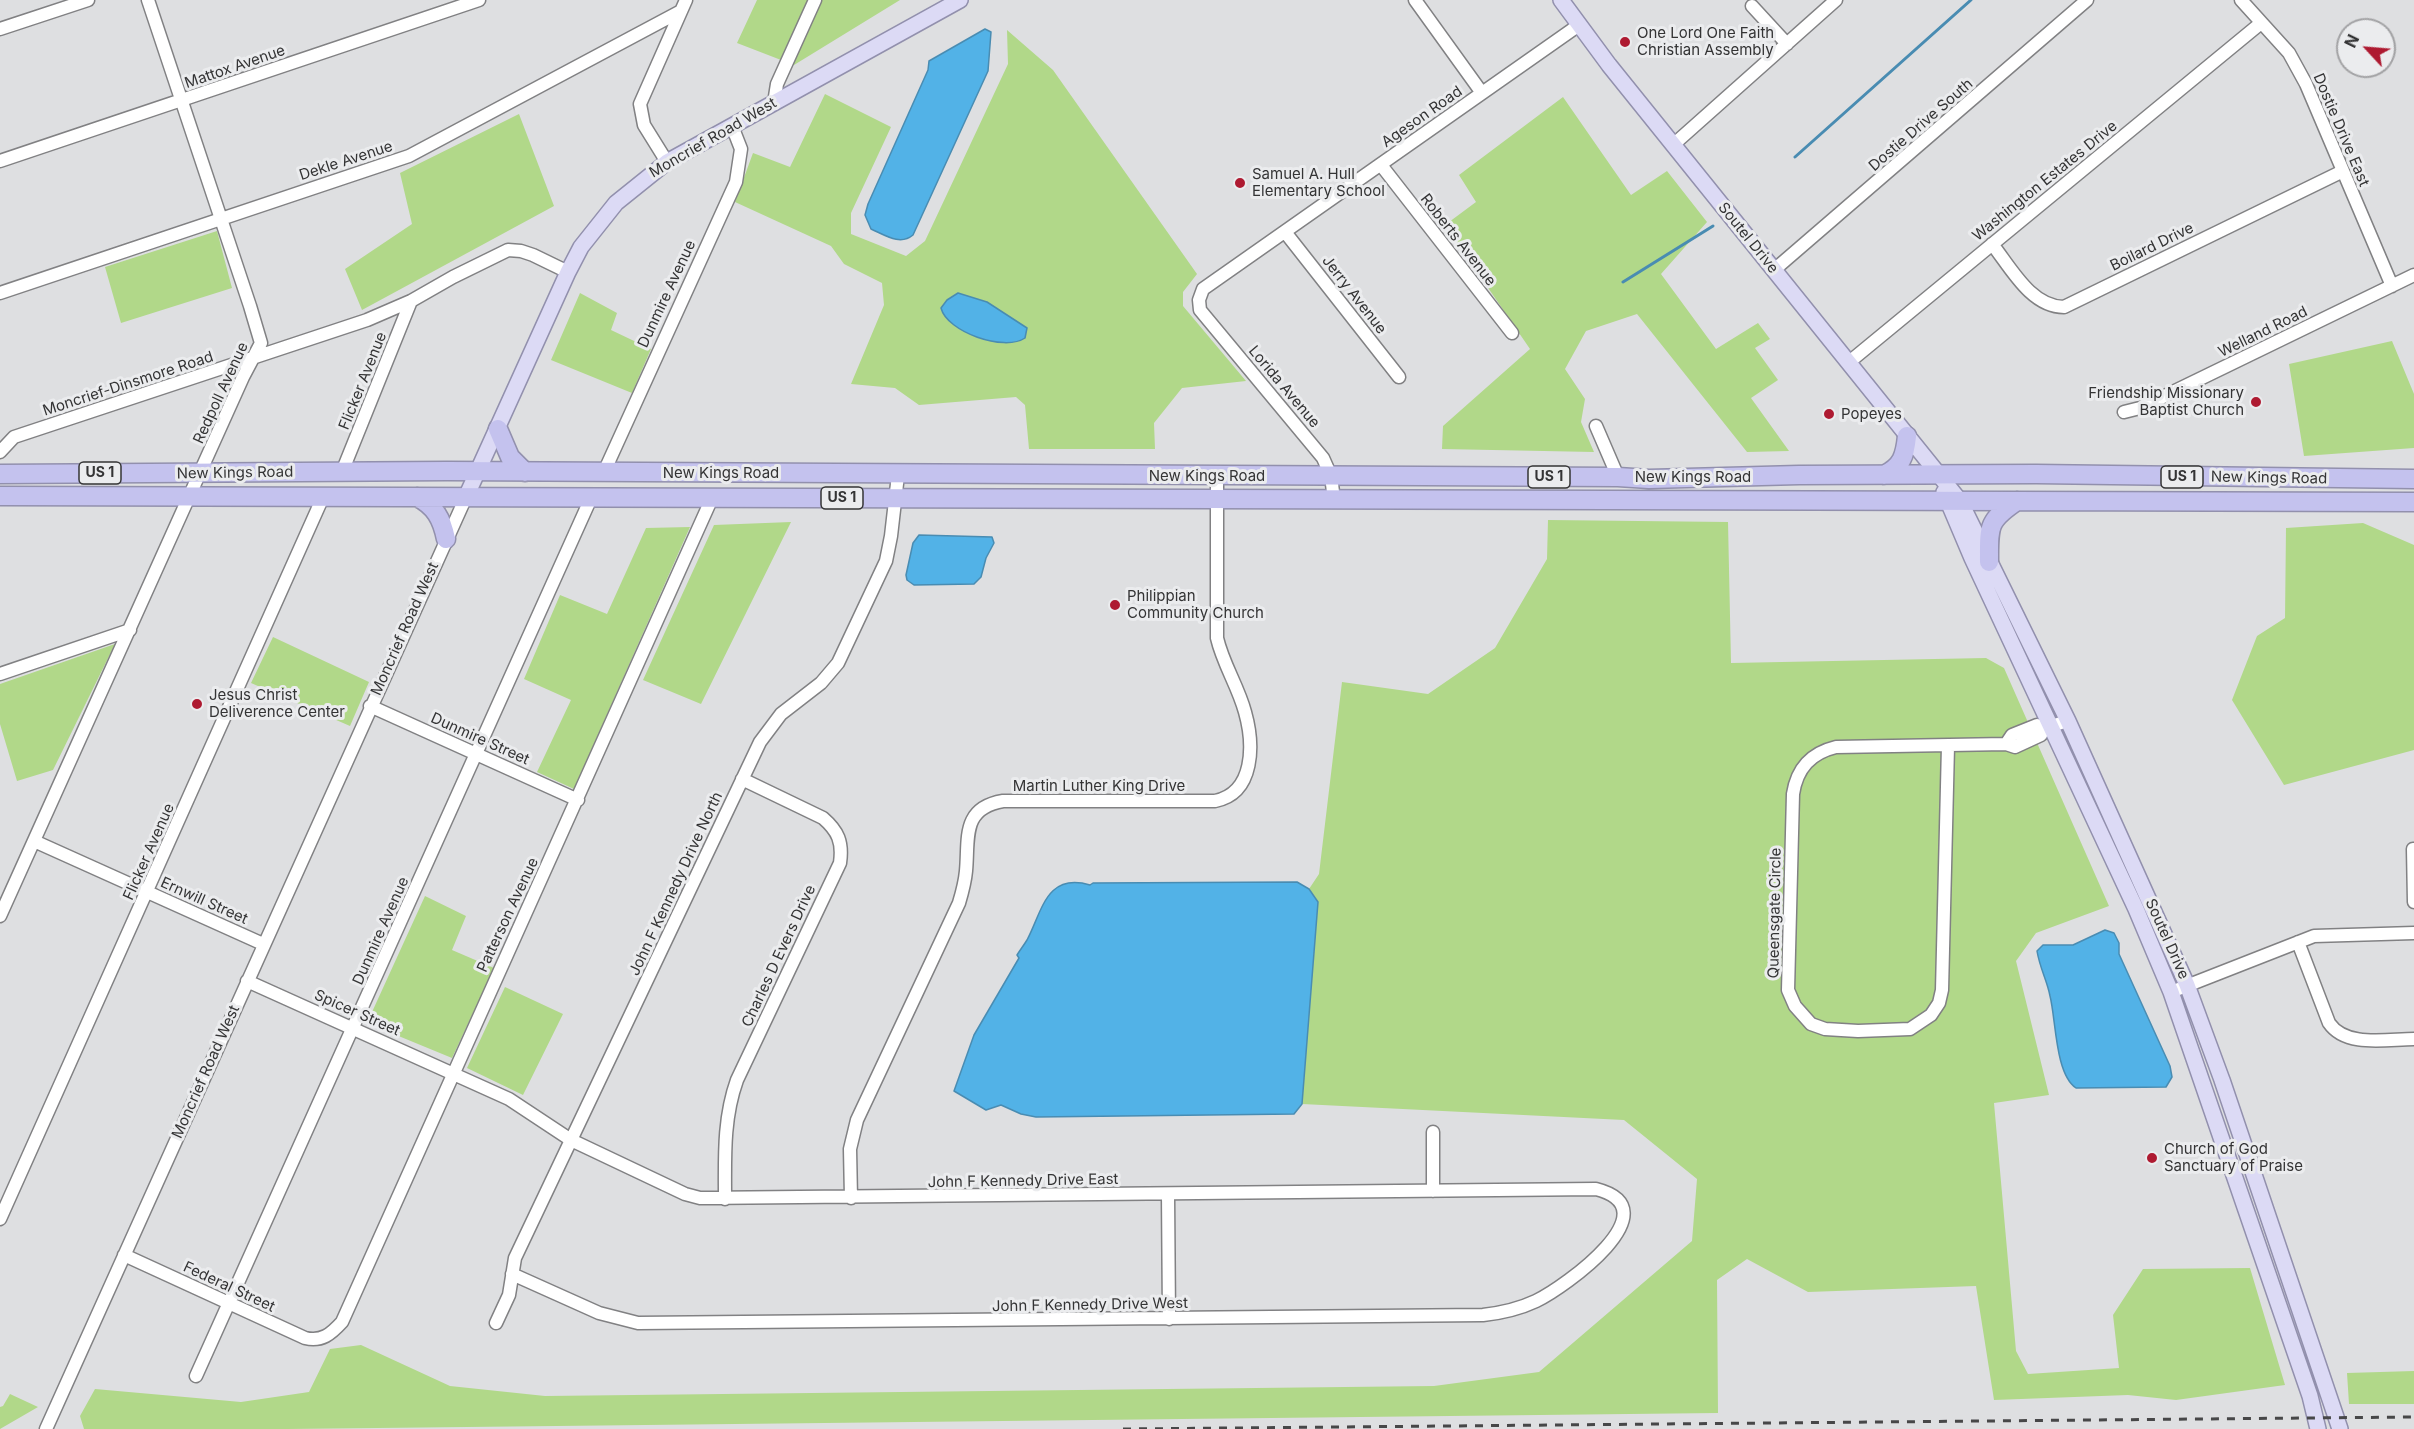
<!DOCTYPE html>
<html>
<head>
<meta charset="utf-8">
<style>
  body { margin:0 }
  #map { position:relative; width:2414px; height:1429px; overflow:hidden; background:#dedfe1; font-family:Inter,sans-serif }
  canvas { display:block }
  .north { position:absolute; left:2336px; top:18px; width:60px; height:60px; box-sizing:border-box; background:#ebecee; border:2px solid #a2a2a4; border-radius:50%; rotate:296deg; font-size:16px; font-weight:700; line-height:24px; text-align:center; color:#343435 }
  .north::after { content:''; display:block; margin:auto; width:21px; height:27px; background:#ae1a31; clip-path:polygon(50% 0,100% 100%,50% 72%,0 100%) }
</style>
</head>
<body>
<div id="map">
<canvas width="2414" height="1429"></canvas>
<div class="north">N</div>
</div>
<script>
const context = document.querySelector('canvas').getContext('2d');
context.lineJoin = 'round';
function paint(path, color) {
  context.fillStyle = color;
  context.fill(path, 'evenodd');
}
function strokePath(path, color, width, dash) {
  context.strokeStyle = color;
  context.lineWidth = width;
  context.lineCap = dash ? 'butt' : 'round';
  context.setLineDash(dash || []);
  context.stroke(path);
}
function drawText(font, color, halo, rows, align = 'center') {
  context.font = font + ' Inter,sans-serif';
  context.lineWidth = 6;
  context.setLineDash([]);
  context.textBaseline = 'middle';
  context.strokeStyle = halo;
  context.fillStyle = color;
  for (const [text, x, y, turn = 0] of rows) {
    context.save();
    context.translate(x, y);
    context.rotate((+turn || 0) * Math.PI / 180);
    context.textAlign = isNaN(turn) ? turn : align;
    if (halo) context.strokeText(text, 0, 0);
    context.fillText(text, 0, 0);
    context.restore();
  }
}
paint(new Path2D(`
  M757,0h143l-106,65 -57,-22z
  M1007,30l46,40 144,204 -14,18v14l63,75 -64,7 -28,35 1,26h-126l-4,-44 -9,-8 -97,8 -24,-17 -44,-4 33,-79 -2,-22 -38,-19 -13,-18 -96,-44 18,-49 37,14 35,-73 66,33 -40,86v21l55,22 19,-15 83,-177z
  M1563,97l68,98 36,-24 40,51 -46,52 55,75 42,-26 12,16 -15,9 23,32 -27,18 38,53 -42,1 -110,-138 -51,17 -21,38 20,30 -4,23 13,30 -152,-3 1,-23 87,-77 -85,-124 31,-23 -17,-27z
  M519,114l35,92 -192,104 -17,-41 67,-45 -12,-51z
  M217,231l15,57 -111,35 -16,-56z
  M580,293l37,20 -6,17 40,19 -19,44 -81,-33z
  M2392,341l22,53v54l-110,8 -15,-92z
  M1548,520l180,2 3,141 255,-5 18,10 105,238 -73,27 -20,28 33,134 -55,8 22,248 12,23 91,-6 -6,-53 30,-46 107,-1 35,117 -109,15 -48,-5 -134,5 -18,-114 -168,6 -61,-33 -30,21 1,133 -1430,16h-204l-4,-13 15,-27 146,13 68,-10 21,-43 31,-4 89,41 95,10 889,-10 105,-14 153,-131 5,-62 -73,-59 -322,-16 16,-202 -9,-13 10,-15 23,-192 86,12 67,-46 52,-89z
  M791,522l-90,182 -58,-24 71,-155z
  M2363,523l51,22v205l-130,35 -52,-85 25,-64 28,-18 1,-90z
  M690,527l-116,262 -37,-17 34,-72 -47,-21 36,-84 47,19 39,-86z
  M273,637l96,45 -19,44 -99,-43z
  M115,644l-62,126 -36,11 -17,-57v-40z
  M425,896l41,20 -14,34 42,18 -42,90 -85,-35z
  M505,987l58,27 -40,81 -56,-27z
  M2414,1371v33h-65l-2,-31z
  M10,1394l28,13 -38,22v-22l3,-1z`), '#b1d889');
const water = new Path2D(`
  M985,29l6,3 -3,39 -75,164c-13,11 -28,0 -42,-6l-6,-14 3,-11 60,-134 1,-9z
  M958,293l29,9 40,26 -2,10c-21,14 -78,-6 -84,-30l6,-8z
  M919,535l73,2 2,6 -8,15 -5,19 -7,7 -60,1 -7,-5 -1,-5 7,-32z
  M1297,882l12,7 9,13 -16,202 -8,10 -258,3 -15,-3 -20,-9 -15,5 -32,-19 20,-56 45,-77 -2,-3c3,-5 7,-10 10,-15 15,-28 19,-68 63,-55l3,-2z
  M2105,930l9,3 5,10v11l51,112 2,11 -6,10 -90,1c-21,-14 -20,-69 -26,-92 -3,-16 -10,-27 -13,-45l6,-6h30z`);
paint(water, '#52b2e7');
strokePath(water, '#498cb2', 1.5);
strokePath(new Path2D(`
  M1795,157l176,-157
  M1623,282l90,-56`), '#498cb2', 3);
const minor = new Path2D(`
  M1415,0l67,93
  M2241,0l48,53 17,31 86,202
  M1752,6l35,38
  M0,29l88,-29
  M774,103l3,-19 38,-84
  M1673,145l163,-145
  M0,161l479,-161
  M667,162l-23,-37 -4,-21 46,-104
  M1381,165l131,168
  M1285,232l114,145
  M1992,244c19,24 39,63 72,63l279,-136
  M1774,270l313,-270
  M0,293l409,-137 272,-145
  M1848,363l413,-340
  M2124,412l16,-4 274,-133
  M1596,426l22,51
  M0,452l14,-15 353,-117 44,-19 42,-24 55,-27 13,1 12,4 35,17
  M342,472l69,-171
  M604,472l132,-290 5,-33 -9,-23
  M1334,500l-3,-24 -8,-18 -123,-148 -1,-10 4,-11 376,-264
  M0,674l130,-44
  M370,706l208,94
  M2006,744l6,-9 25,-10 7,3 24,-7
  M1948,746l-6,244 -3,13 -8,12 -21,14 -52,2 -33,-2 -14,-5 -16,-18 -7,-16 5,-196c4,-26 18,-41 43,-47l170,-3 9,3 26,-12 3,-7
  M34,841l229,103
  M2413,849l1,53
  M0,916l243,-539 18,-34 -11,-37 -102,-306
  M2298,942l31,81c17,25 58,16 85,16
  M247,981l262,118 62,41 114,54 15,4 896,-9c78,20 -31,98 -60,112 -17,8 -35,12 -53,14l-845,8 -39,-10 -87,-39
  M2171,992l143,-56 100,-3
  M1433,1191v-59
  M1168,1194l1,125
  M851,1198l-1,-49 7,-29 102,-217c3,-10 6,-21 7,-32 3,-32 -5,-63 37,-70h212c40,-8 39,-57 30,-89 -7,-26 -22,-48 -28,-74v-162
  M725,1199c0,-41 -2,-80 12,-119l103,-217c3,-21 -2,-32 -17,-45l-81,-39
  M0,1219l323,-722
  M124,1255l181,83c17,4 26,-4 37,-16l370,-824
  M496,1323l13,-28 6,-37 245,-516 21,-28 40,-31 17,-20 48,-102 5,-25 7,-61
  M196,1376l395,-878
  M46,1429l420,-932`);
const major = new Path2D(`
  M1561,0l48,65 351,436 108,220 119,264 35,95 118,349
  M1944,492l28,66 164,351 35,83 139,404 8,33
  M466,497l102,-225 13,-25 35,-44 51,-41 293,-162`);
const highway = new Path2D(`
  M498,429l12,28 15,15
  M0,474l447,-3 1171,6 31,2 150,-4 237,-1 378,5
  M1884,475c18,-9 21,-19 23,-39
  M0,496l2414,6
  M417,497c18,9 25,22 29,42
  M1989,562c0,-35 -2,-41 28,-61`);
strokePath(minor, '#818183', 15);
strokePath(major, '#9290ad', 18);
strokePath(highway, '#9290ad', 21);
strokePath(minor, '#fff', 12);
strokePath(major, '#dcdaf5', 15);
strokePath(highway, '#c4c2ee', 18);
strokePath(new Path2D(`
  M1123,1429l1291,-12`), '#474748', 3, [8, 8]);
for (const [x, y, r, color] of [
  [1625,42,6,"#ae1a31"],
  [1240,183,6,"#ae1a31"],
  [2256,402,6,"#ae1a31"],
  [1829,414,6,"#ae1a31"],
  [1115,605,6,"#ae1a31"],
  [197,704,6,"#ae1a31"],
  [2152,1158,6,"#ae1a31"]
]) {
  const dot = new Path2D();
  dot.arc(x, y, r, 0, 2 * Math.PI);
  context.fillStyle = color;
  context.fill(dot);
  strokePath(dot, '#ebecee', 2);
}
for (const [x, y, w] of [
  [100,473,42],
  [1549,477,42],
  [2182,477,42],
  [842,498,42]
]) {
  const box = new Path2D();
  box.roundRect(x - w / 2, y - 11, w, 22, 4.5);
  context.fillStyle = '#ebecee';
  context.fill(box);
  strokePath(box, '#343435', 1.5);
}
drawText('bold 14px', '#343435', null, [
  ["US 1",100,473],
  ["US 1",1549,477],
  ["US 1",2182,477],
  ["US 1",842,498]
]);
drawText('15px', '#343435', '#ebecee', [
  ["One Lord One Faith",1637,33],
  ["Christian Assembly",1637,50],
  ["Samuel A. Hull",1252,174],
  ["Elementary School",1252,191],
  ["Friendship Missionary",2244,393,"right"],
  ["Baptist Church",2244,410,"right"],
  ["Popeyes",1841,414],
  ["Philippian",1127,596],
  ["Community Church",1127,613],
  ["Jesus Christ",209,695],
  ["Deliverence Center",209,712],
  ["Church of God",2164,1149],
  ["Sanctuary of Praise",2164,1166]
], 'left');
drawText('15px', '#343435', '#ebecee', [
  ["Mattox Avenue",235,67,-19],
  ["Ageson Road",1422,117,-35],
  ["Dostie Drive South",1921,125,-41],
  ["Dostie Drive East",2341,130,67],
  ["Moncrief Road West",713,138,-30],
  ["Dekle Avenue",346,161,-18],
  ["Washington Estates Drive",2045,181,-39],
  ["Soutel Drive",1748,238,51],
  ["Roberts Avenue",1458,240,52],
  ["Boilard Drive",2152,247,-26],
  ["Dunmire Avenue",667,294,-65],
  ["Jerry Avenue",1354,295,52],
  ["Welland Road",2263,332,-26],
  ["Flicker Avenue",363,381,-68],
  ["Moncrief-Dinsmore Road",128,384,-18],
  ["Lorida Avenue",1284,387,50],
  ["Redpoll Avenue",221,393,-65],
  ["New Kings Road",235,473,-1],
  ["New Kings Road",721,473],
  ["New Kings Road",1207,476],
  ["New Kings Road",1693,477],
  ["New Kings Road",2269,478,1],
  ["Moncrief Road West",405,629,-66],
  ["Dunmire Street",480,739,24],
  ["Martin Luther King Drive",1099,786],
  ["Flicker Avenue",149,852,-66],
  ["John F Kennedy Drive North",676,884,-65],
  ["Ernwill Street",204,901,24],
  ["Queensgate Circle",1775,913,-89],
  ["Patterson Avenue",508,915,-65],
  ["Dunmire Avenue",381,931,-66],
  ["Soutel Drive",2167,939,66],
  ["Charles D Evers Drive",779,956,-65],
  ["Spicer Street",357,1013,24],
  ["Moncrief Road West",206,1072,-66],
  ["John F Kennedy Drive East",1023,1181,-1],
  ["Federal Street",229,1287,25],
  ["John F Kennedy Drive West",1090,1305,-1]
]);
</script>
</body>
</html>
